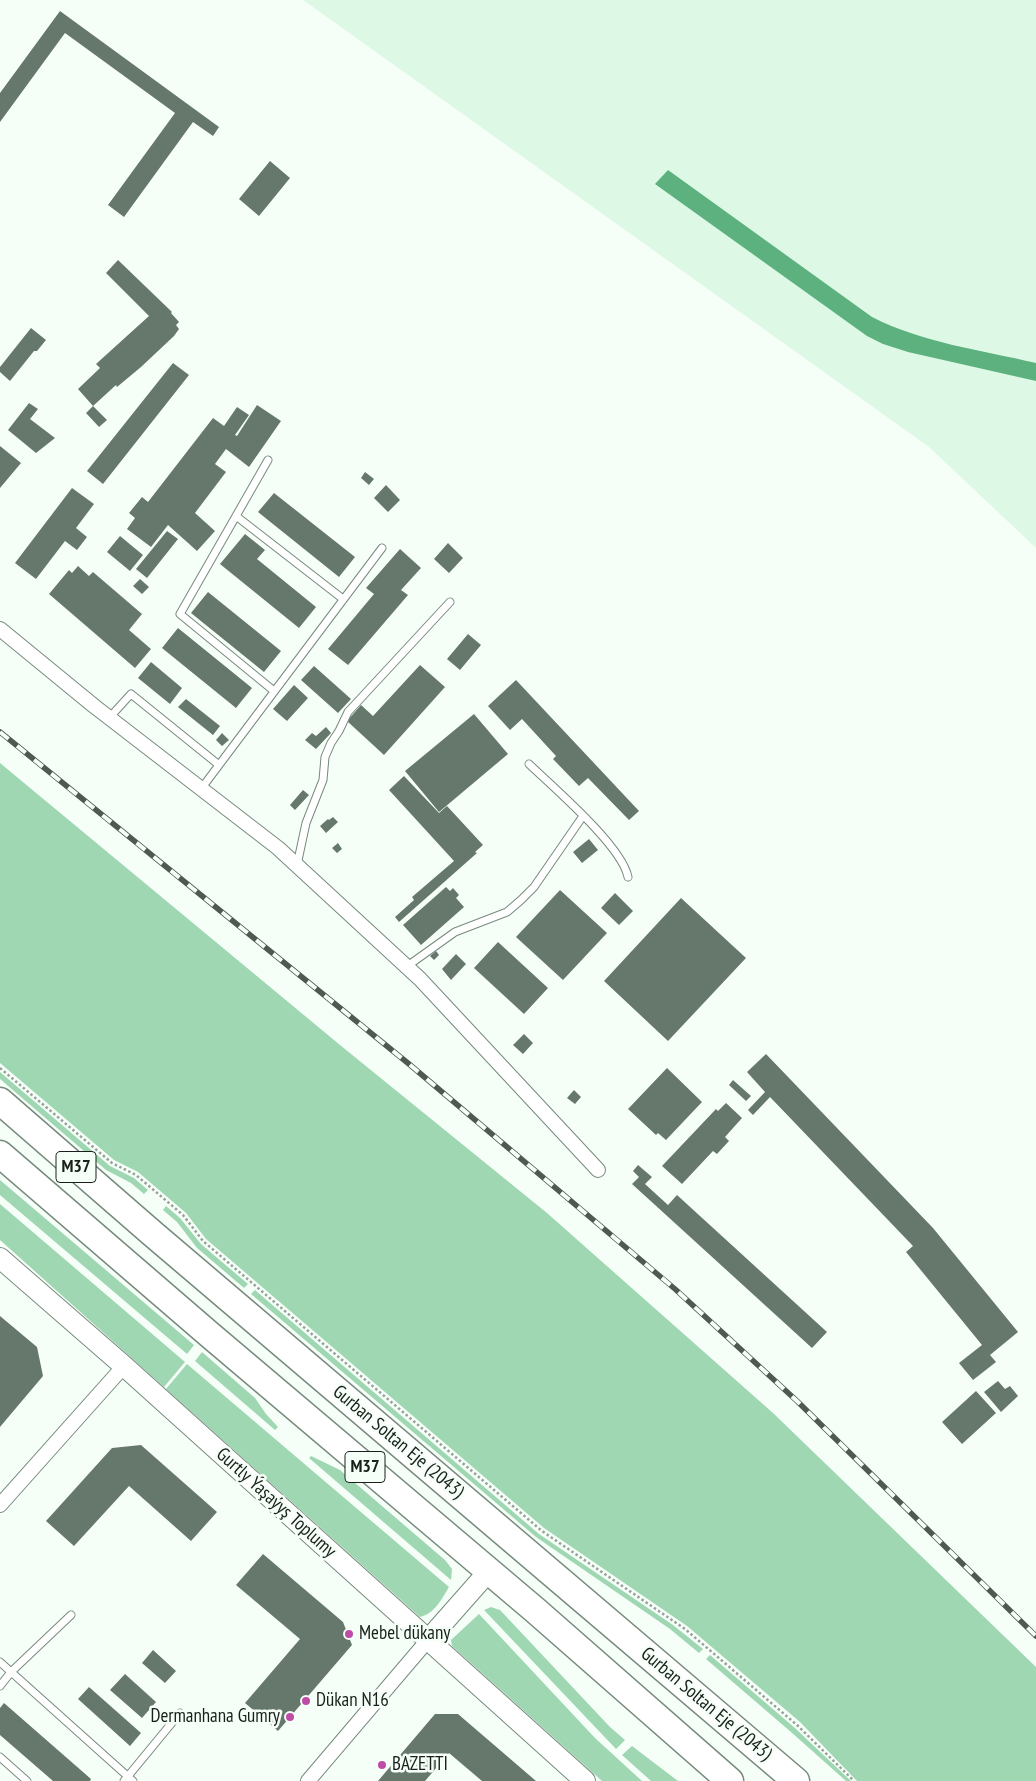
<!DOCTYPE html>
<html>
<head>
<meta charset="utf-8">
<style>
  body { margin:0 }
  canvas { display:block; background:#f6fef8 }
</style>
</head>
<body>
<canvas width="1036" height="1781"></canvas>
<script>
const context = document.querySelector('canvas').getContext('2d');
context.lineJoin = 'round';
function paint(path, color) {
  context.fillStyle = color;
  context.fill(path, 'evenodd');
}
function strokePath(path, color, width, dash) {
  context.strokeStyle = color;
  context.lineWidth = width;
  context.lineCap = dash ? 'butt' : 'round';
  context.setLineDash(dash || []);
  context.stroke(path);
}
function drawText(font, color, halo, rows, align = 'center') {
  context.font = font + ' "PT Sans Narrow",sans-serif';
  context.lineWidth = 5;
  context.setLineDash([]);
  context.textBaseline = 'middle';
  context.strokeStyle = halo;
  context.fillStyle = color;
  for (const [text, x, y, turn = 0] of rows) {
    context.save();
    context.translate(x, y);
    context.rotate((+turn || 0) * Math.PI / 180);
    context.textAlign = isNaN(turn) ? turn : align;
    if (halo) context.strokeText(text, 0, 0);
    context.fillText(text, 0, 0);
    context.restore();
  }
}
paint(new Path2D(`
  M303,0h733v548l-107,-101z`), '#ddf9e6');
paint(new Path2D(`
  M0,763l340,282 207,168 226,200 263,254v114h-179l-57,-59 -113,-96 -143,-98 -338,-289 -20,-26 -34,-29 -14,-12 -24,-12 -114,-97z
  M0,1072l110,94 24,12 14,12 -4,4 -13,-11 -25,-13 -106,-91z
  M0,1180l194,165 -7,9 -187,-159z
  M0,1204l185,158 -21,25 -164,-147z
  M166,1206l14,12 21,26 47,40 -4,4 -47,-40 -20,-26 -14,-12z
  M255,1290l284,244 134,91 30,24 -4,4 -29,-24 -134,-92 -285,-243z
  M202,1352l53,46 11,16 12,13 -3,3 -80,-69z
  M187,1364l262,223c-7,12 -15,27 -29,30l-254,-228z
  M311,1456l29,14 105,90 7,9 -1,11 -142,-122z
  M491,1607l9,3 110,117 15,13 -9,9 -132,-139z
  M479,1614l116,124 47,43h-40l-150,-135 -1,-6z
  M710,1655l85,73 56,53h-5l-55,-49 -85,-73z
  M632,1746l46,35h-27l-29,-26z`), '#9fd7b3');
paint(new Path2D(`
  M668,170l204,147c51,26 109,33 164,46v18l-128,-29 -25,-8 -16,-8 -212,-152z`), '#5cb17f');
paint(new Path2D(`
  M60,11l159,116 -6,9 -20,-14 -69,95 -16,-12 67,-92 -110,-80 -65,89v-29z
  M270,161l20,17 -31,38 -20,-17z
  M118,260l54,52 -1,1 8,9 -3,3 3,4 -5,7 -33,31 -24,20 -1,-2 -23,21 -15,-17 22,-21 -4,-4 53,-48 -43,-43z
  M31,328l15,12 -9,11h-3l-24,30 -10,-9v-5z
  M173,363l16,12 -86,109 -16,-13z
  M29,403l9,6 -8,10 25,19 -19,15 -28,-23z
  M257,405l24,16 -32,46 -23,-18 -11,15 11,8 -31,41 20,18 -18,20 -29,-26 -17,22 -24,-18 8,-11 -6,-5 13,-16 6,5 65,-84 11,8 13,-19 12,8 -14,20 2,1z
  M93,406l14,14 -8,7 -13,-14z
  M0,446l21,17 -21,25z
  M365,472l9,7 -5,6 -8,-7z
  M386,485l14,15 -12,12 -14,-14z
  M72,488l22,16 -18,24 11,9 -10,13 -12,-9 -29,38 -21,-16z
  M274,493l81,64 -16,20 -81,-65z
  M167,531l11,8 -31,39 -11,-9z
  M245,534l20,16 -8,9 59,48 -17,21 -79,-64z
  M120,536l23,19 -13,16 -23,-19z
  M448,543l15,15 -14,15 -15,-14z
  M400,549l21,19 -20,22 7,5 -60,70 -20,-16 46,-55 -8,-6z
  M78,566l11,10 4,-4 49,42 -13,16 22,19 -16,19 -86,-74 20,-24 3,3z
  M140,579l9,8 -7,7 -9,-8z
  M208,592l73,59 -17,21 -73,-59z
  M178,628l74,60 -16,20 -74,-60z
  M468,634l13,11 -21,25 -13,-11z
  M151,662l31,26 -12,16 -32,-26z
  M420,665l25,22 -61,68 -37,-34 14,-16 12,11z
  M314,666l37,33 -13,14 -37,-33z
  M516,680l123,131 -10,9 -41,-42 -9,8 -26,-27 3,-3 -34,-37 -12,11 -22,-24z
  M294,685l14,13 -21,23 -14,-12z
  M186,699l34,27 -7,9 -35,-28z
  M474,714l34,40 -69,58 -34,-41z
  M326,727l5,6 -15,16 -11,-9 7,-7 4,3z
  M222,733l7,7 -7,6 -6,-6z
  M404,776l35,37 8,-7 36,39 -8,7 2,1 -78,69 -4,-5 19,-17 -2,-3 42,-36 -65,-71z
  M303,790l6,5 -14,15 -5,-5z
  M333,817l5,5 -12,11 -6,-7 8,-7 1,1z
  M589,839l9,11 -16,13 -9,-11z
  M338,843l4,6 -5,4 -5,-5z
  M446,887l4,4 3,-3 6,7 -3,3 8,9 -43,38 -18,-20z
  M560,890l47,43 -44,47 -47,-43z
  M615,893l18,18 -14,14 -18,-17z
  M681,898l65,60 -78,83 -64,-60z
  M498,942l50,46 -24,26 -50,-46z
  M436,951l3,4 -5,5 -4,-4z
  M456,954l10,10 -15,16 -9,-11z
  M524,1034l9,9 -10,11 -10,-9z
  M766,1054l167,174 85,104 -28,23 6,7 -23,18 -14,-17 23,-18 -76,-93 7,-6 -143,-149 -17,18 -5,-5 17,-18 -18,-20z
  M667,1068l35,34 -36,38 -8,-7 -2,2 -28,-26z
  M733,1080l18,16 -5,5 -17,-16z
  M574,1090l7,7 -6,7 -8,-6z
  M726,1103l16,15 -17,19 4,4 -12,13 -4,-3 -31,33 -20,-18 54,-57 2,2z
  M638,1165l14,12 -7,7 23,21 9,-10 150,137 -15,16 -180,-164 7,-7 -6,-6z
  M0,1316l37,31 6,29 -43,51z
  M998,1381l7,8 5,-3 8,10 -17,16 -17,-20z
  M976,1391l20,22 -34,31 -20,-22z
  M141,1445l76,67 -26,29 -62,-55 -55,60 -28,-25 66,-73z
  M263,1554l80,68 9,23 -74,86 -33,-28 55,-64 -64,-54z
  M153,1650l23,21 -11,12 -23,-20z
  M125,1674l31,28 -14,16 -32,-28z
  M89,1687l52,46 -11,13 -52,-47z
  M4,1703l87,76 -1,2h-37l-53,-46v-27z
  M435,1714h23l78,67h-54l-33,-28 -24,28h-47z`), '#66786c');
const lane = new Path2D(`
  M268,460l-88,154 94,77
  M236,516l107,83
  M109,718l22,-24 88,71
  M529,764c25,24 93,82 99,113
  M201,789l181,-241
  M297,865l9,-42 17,-43 2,-23 6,-14 8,-12 9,-19 102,-110
  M406,967l49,-35 52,-20 14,-12 13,-13 49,-71
  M0,1662l133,119
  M0,1686l11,-14 60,-57
  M0,1757l27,24
  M124,1781l56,-68`);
const street = new Path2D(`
  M0,629l94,77 184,142 142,131 178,191
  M0,1505l124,-139
  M308,1781l120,-141`);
const secondary = new Path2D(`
  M0,1258l124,108 461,415
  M428,1640l60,-68`);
const highway = new Path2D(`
  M0,1101l153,133 643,547
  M0,1154l210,181 325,275 195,171`);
strokePath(lane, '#778a7d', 9);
strokePath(street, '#778a7d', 16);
strokePath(secondary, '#778a7d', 22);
strokePath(highway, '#778a7d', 29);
strokePath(new Path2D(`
  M0,1068l112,95 24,12 47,40 20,26 339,290 143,98 112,96 57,56`), '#99a19b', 2.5, [2.5, 2.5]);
strokePath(lane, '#fff', 7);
strokePath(street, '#fff', 14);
strokePath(secondary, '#fff', 20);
strokePath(highway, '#fff', 26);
const rail = new Path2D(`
  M0,732l409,332 266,225 122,112 239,235`);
strokePath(rail, '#515853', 5.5);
strokePath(rail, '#f6fef8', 4, [11]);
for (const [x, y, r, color] of [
  [349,1634,5,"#be4ca7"],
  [306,1701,5,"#be4ca7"],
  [290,1717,5,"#be4ca7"],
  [382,1765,5,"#be4ca7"]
]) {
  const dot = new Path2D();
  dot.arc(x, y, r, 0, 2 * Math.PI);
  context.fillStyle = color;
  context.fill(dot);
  strokePath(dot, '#f6fef8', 2);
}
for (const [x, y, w] of [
  [76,1167,40],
  [365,1467,40]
]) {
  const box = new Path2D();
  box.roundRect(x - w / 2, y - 15.5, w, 31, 4);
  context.fillStyle = '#f6fef8';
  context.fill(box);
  strokePath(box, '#19201b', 1);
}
drawText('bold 18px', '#19201b', null, [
  ["M37",76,1167],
  ["M37",365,1467]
]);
drawText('19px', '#19201b', '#f6fef8', [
  ["Gurban Soltan Eje (2043)",398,1442,40],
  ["Gurtly Ýaşaýyş Toplumy",276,1503,42],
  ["Gurban Soltan Eje (2043)",706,1704,40]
]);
drawText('19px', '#19201b', '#f6fef8', [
  ["Mebel dükany",359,1634],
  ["Dükan N16",316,1701],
  ["Dermanhana Gumry",280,1717,"right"],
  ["BAZETTI",392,1765]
], 'left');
</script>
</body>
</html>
